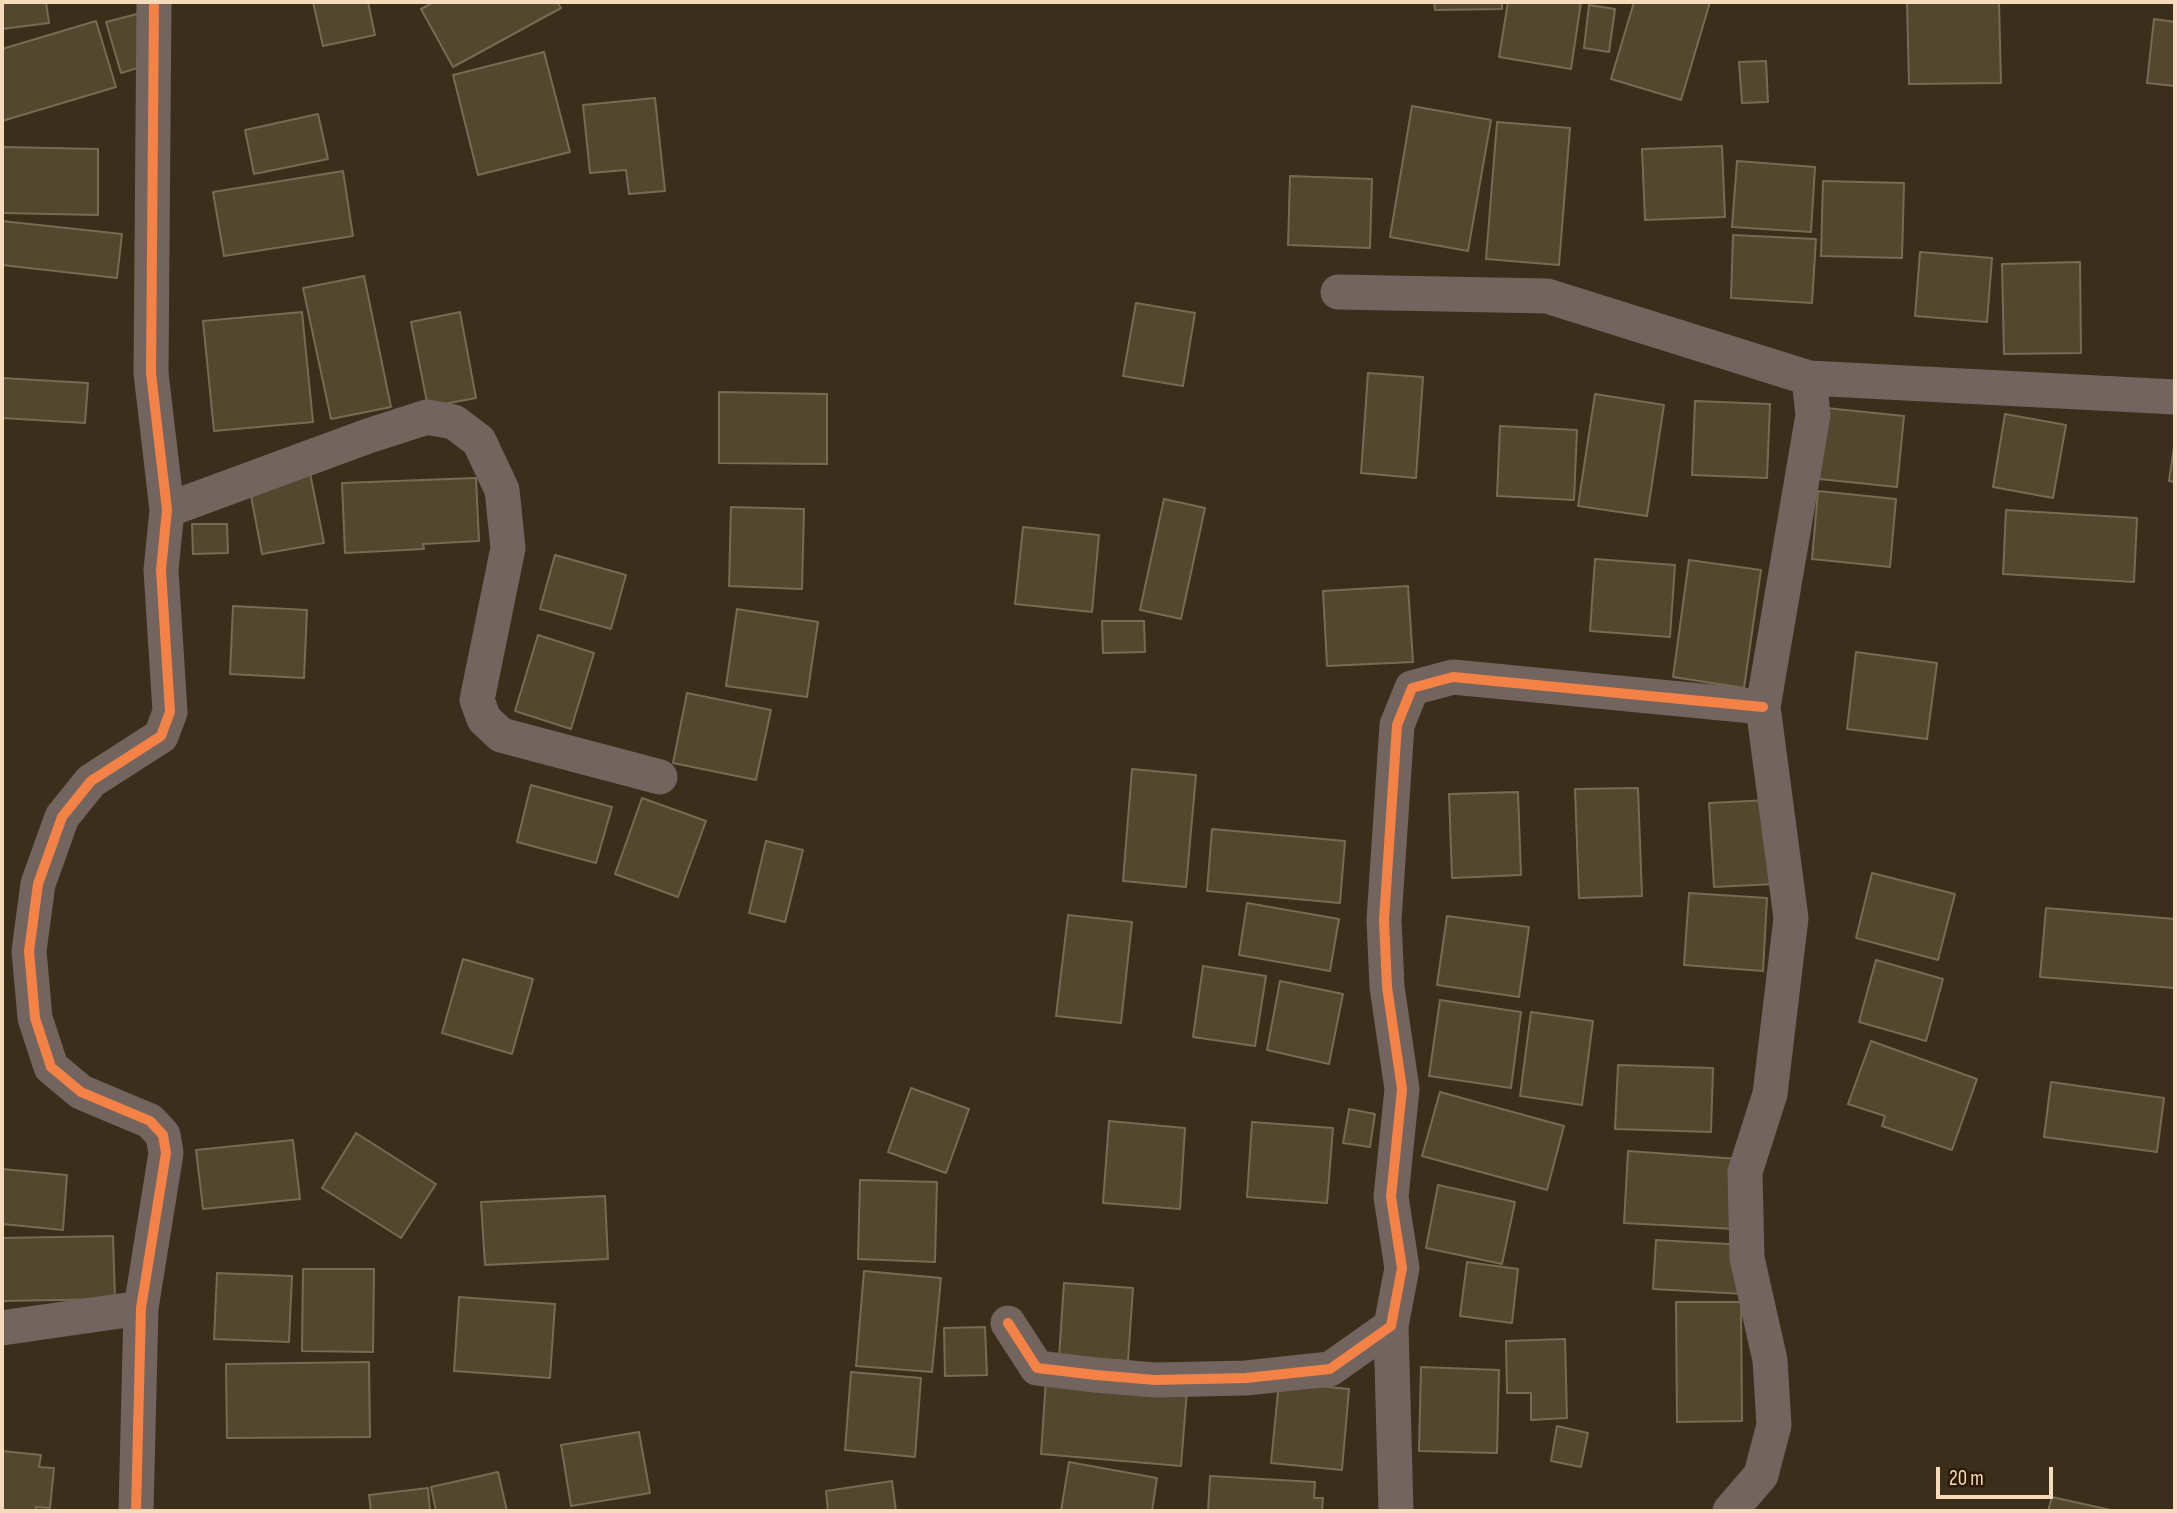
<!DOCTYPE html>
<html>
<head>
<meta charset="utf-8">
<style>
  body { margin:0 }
  #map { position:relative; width:2177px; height:1513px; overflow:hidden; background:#3b2e1a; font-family:"Sofia Sans Condensed",sans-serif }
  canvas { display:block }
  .frame { position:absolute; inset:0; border:4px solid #f5dbbc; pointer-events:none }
  .scale { position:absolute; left:1936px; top:1467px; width:117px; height:32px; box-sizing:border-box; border:4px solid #f5dbbc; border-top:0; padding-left:9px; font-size:21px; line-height:24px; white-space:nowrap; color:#f5dbbc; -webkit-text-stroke:5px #2c1900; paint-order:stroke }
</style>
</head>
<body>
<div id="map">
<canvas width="2177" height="1513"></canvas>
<div class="frame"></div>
<div class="scale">20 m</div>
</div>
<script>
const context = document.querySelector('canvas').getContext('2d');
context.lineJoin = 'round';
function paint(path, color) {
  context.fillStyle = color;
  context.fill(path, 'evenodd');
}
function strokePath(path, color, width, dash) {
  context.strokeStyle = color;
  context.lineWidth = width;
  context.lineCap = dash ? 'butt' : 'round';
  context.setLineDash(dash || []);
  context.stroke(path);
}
const building = new Path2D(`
  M2,2h44l3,21 -47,6z
  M313,2h55l7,33 -52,11z
  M434,2h123l4,6 -108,59 -32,-58z
  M1434,2h68v7l-67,1z
  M1508,2h73l-10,67 -72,-12z
  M1634,2h76l-29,98 -70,-21z
  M1907,2h92l2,81 -92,1z
  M1589,5l26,4 -6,43 -25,-4z
  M137,14l14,50 -30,9 -15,-51z
  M2154,19l21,3v64l-28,-3z
  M96,21l20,66 -114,34v-72z
  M544,52l26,100 -92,23 -25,-100z
  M1766,61l2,41 -26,1 -3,-41z
  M655,98l10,93 -36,3 -3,-24 -36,3 -7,-68z
  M1412,106l79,14 -23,131 -78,-14z
  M318,114l10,45 -74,15 -9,-44z
  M1497,122l73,6 -11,137 -73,-6z
  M1722,146l3,71 -80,3 -3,-71z
  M2,147l96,2v66l-96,-2z
  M1737,161l78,6 -4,65 -79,-5z
  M343,171l10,65 -129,20 -11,-64z
  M1290,176l82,3 -2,69 -82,-3z
  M1823,181l81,2 -2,75 -81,-2z
  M2,221l120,13 -5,44 -115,-13z
  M1733,235l83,4 -4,64 -81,-5z
  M1920,252l72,6 -5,64 -72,-6z
  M2080,262l1,91 -77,1 -2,-90z
  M364,276l27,131 -60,12 -28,-131z
  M1136,303l59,10 -12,73 -60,-10z
  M302,312l11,110 -99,9 -11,-110z
  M460,312l16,86 -48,9 -17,-85z
  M1368,373l55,4 -7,101 -55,-5z
  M2,378l86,5 -3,40 -83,-5z
  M719,392l108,2v70l-108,-1z
  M1595,394l69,11 -17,111 -69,-10z
  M1695,401l75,3 -3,74 -75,-3z
  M1826,408l78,8 -7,71 -78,-8z
  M2005,414l61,11 -13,73 -60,-11z
  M1500,426l77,4 -3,70 -77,-4z
  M2175,440v42l-6,-1z
  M310,473l14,70 -62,11 -13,-69z
  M476,478l3,63 -56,3 1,5 -79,4 -3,-70z
  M1818,491l78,8 -6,68 -78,-8z
  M1164,499l41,9 -24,111 -41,-9z
  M731,507l73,2 -2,80 -73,-3z
  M2006,510l131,8 -3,64 -131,-8z
  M192,524h35l1,29 -35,1z
  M1023,527l76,8 -7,77 -77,-8z
  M555,555l71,20 -15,54 -71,-20z
  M1595,559l80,6 -5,72 -80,-6z
  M1689,560l72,10 -17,118 -71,-11z
  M1408,586l5,76 -86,4 -4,-75z
  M233,606l74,4 -3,68 -74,-4z
  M737,609l81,13 -11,75 -81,-11z
  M1102,621h42l1,31 -42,1z
  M538,635l56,18 -23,76 -56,-18z
  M1856,652l81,11 -10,76 -80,-10z
  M687,693l84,17 -15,70 -83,-17z
  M1132,769l64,6 -10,112 -63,-6z
  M531,785l81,22 -16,56 -79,-21z
  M1638,788l4,108 -63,2 -4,-109z
  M1518,792l3,83 -69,3 -3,-84z
  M642,798l64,23 -28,76 -63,-23z
  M1769,800l6,84 -61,3 -5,-84z
  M1212,829l133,12 -5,62 -133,-12z
  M766,841l37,9 -18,72 -36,-9z
  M1872,873l83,21 -17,66 -82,-22z
  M1689,893l78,5 -4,73 -79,-6z
  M1247,903l92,16 -9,52 -91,-16z
  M2046,908l129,11 -1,69 -134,-11z
  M1068,915l64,7 -11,101 -65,-7z
  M1447,916l82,11 -10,70 -82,-12z
  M463,959l70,20 -21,75 -70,-21z
  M1876,960l67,19 -17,62 -67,-19z
  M1203,966l63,10 -11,70 -62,-9z
  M1280,981l63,13 -14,70 -62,-14z
  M1440,1000l81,12 -10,76 -82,-12z
  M1531,1012l62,9 -11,84 -62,-9z
  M1871,1041l106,38 -25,71 -70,-24 3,-10 -37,-12z
  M1618,1065l95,3 -2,64 -96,-3z
  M2051,1082l113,16 -7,54 -113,-15z
  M911,1088l58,21 -23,64 -58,-21z
  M1440,1092l124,34 -17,64 -125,-34z
  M1349,1109l26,5 -5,33 -27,-4z
  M1109,1121l76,7 -5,81 -77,-6z
  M1252,1122l81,6 -6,75 -80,-6z
  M356,1133l80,51 -35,54 -79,-50z
  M293,1140l7,59 -97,10 -7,-59z
  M1628,1151l111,8 -4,70 -111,-6z
  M2,1169l65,6 -4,55 -61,-6z
  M860,1180l77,2 -2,80 -77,-3z
  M1438,1185l77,17 -13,62 -76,-16z
  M605,1196l3,63 -123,6 -4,-63z
  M113,1236l2,63 -113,2v-63z
  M1656,1240l91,5 -2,49 -92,-5z
  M1467,1262l51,7 -6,54 -52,-7z
  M303,1269h71l-1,83 -71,-1z
  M864,1271l77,7 -9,94 -76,-6z
  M217,1273l75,3 -3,66 -75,-3z
  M1064,1283l69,5 -5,73 -69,-4z
  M459,1297l96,7 -5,74 -96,-7z
  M1676,1302h65l1,119 -65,1z
  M985,1327l2,48 -42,1 -1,-48z
  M1565,1339l2,79 -36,2v-27h-24l-1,-52z
  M369,1362l1,75 -143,1 -1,-74z
  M1421,1367l78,3 -2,83 -78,-2z
  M851,1372l70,6 -6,79 -70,-7z
  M1046,1379l141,11 -6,76 -140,-12z
  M1279,1382l70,7 -7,81 -71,-7z
  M1557,1426l31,7 -7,34 -30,-6z
  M639,1432l11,61 -79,13 -10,-61z
  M2,1451l39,4 -2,12 15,1 -4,40 -14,-1 -1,4h-33z
  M1069,1462l88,16 -5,33h-91z
  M498,1472l9,39h-71l-5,-24z
  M1210,1476l105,6 -1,16h9l-1,13h-114z
  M892,1481l4,30h-68l-2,-20z
  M428,1488l2,23h-59l-2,-16z
  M2052,1497l63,14h-67z`);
paint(building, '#53482d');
strokePath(building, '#766c54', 2);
strokePath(new Path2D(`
  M1338,292l209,4 262,82 366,19
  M167,510l201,-74 59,-19 27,5 25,19 23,49 6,58 -31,152 7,19 17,16 159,42
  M1008,1323l29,45 59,7 59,5 91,-2 84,-9 61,-43 11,-58 -11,-71 11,-108 -15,-102 -3,-67 13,-195 15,-37 41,-11 310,30
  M1391,1326l5,185
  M2,1328l139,-20
  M136,1511l5,-203 25,-155 -3,-18 -13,-14 -69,-29 -30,-25 -16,-49 -6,-67 9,-67 24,-67 29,-36 70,-45 9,-24 -9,-142 6,-60 -16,-137 3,-371
  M1730,1511l31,-36 13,-50 -4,-65 -23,-102 -2,-86 25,-78 21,-176 -28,-211 50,-292 -4,-37`), '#72645f', 35);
strokePath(new Path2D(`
  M1008,1323l29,45 59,7 59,5 91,-2 84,-9 61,-43 11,-58 -11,-71 11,-108 -15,-102 -3,-67 13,-195 15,-37 41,-11 310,30
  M136,1511l5,-203 25,-155 -3,-18 -13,-14 -69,-29 -30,-25 -16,-49 -6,-67 9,-67 24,-67 29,-36 70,-45 9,-24 -9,-142 6,-60 -16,-137 3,-371`), '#f48246', 10);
</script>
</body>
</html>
